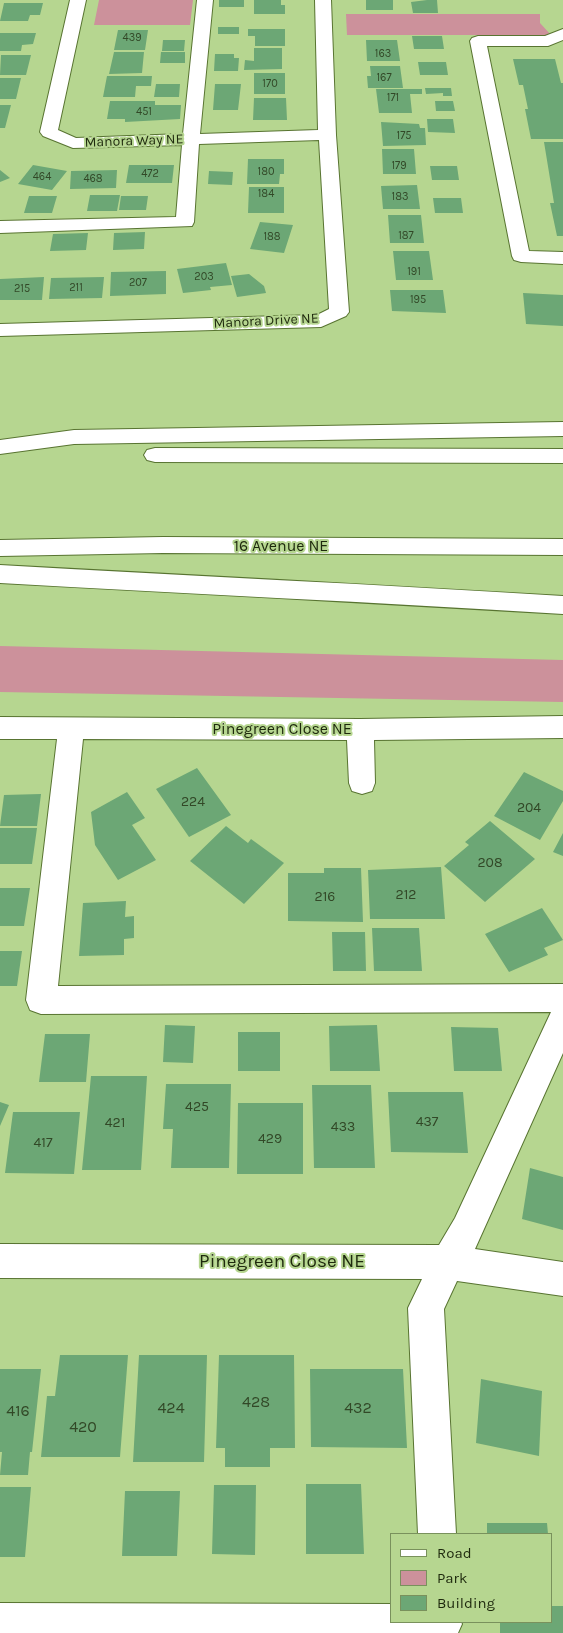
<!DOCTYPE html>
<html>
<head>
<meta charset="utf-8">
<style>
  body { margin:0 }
  #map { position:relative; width:563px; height:1633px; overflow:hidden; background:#b6d690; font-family:Karla,sans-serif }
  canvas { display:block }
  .legend { position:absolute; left:390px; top:1533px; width:162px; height:90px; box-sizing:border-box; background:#b6d690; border:1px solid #79915c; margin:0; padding:6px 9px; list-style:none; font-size:15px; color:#1e290d }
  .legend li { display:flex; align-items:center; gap:10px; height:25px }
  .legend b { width:25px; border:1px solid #79915c }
</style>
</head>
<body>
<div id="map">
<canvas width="563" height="1633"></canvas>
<ul class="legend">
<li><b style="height:6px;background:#fff"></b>Road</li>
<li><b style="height:14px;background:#cc919b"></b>Park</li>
<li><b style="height:14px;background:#6ca775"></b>Building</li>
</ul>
</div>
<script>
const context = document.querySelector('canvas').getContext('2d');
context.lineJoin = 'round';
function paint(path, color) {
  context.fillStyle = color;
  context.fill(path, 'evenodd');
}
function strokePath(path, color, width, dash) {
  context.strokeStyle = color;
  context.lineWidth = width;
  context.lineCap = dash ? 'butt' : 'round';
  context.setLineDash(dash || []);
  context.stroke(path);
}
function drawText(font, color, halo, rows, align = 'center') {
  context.font = font + ' Karla,sans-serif';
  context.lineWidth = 4;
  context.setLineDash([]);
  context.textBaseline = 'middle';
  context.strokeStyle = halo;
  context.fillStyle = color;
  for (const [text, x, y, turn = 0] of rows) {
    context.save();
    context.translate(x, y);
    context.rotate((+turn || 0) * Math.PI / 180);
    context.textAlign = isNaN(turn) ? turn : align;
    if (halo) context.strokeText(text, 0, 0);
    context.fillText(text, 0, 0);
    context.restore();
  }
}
paint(new Path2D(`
  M99,0h94l-3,25h-96z
  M346,14h194v9l11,12h-204z
  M0,646l563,14v42l-563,-10z`), '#cc919b');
paint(new Path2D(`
  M219,0h25v7h-25z
  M254,0h27v5h4v9h-31z
  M366,0h27v10h-27z
  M427,0h10l1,13h-25l-2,-11z
  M4,3h39l-3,12h-10l-2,6h-28z
  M218,27h21v7h-21z
  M248,29h37v17h-30v-10h-7z
  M118,30h30l-3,20h-31z
  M0,33h36l-3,11 -11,1 -1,6h-21z
  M412,36h30l2,13h-30z
  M163,40h22l-1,11h-22z
  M366,40h31l3,21h-33z
  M254,48h28v21l-38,1 1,-10 9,1z
  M114,52h30l-2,21 -33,1z
  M161,52h24v11h-25z
  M215,54h19v4h5l-1,13h-24z
  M1,55h30l-5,20h-26z
  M513,59h42l6,24h2v56h-32l-6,-30h3l-5,-24h-4z
  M418,62h28l2,13h-28z
  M370,66h30l3,22h-35l-1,-12h4z
  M254,73h31v21h-31z
  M107,76h45l-1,10h-15l-1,11h-32z
  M0,78h21l-5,21h-16z
  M156,84h24l-1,13h-25z
  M215,84h26l-3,26h-25z
  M425,88h26l1,8h-9v-3l-17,1z
  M376,89h46v5h-12l2,19h-33z
  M254,98h32l1,22h-34z
  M110,101h45v4h26l-1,14 -55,3v-3h-18z
  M435,101h18l2,10h-19z
  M0,105h11l-6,23h-5z
  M427,119h26l2,14 -27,-1z
  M381,122l38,2 1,4h5l1,17 -43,1z
  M544,142h19v94h-6l-7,-33h4z
  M382,149h32l2,25h-33z
  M248,159h36v15h-4l-1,10h-32z
  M33,165l34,6 -15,19 -34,-6z
  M129,165h45l-2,18h-46z
  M430,166h27l2,14h-27z
  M0,170l10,8 -10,4z
  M117,170l-1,18 -46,1 1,-18z
  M209,171l24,1 -1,13 -24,-1z
  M417,185l3,24h-37l-2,-23z
  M249,187h35v26h-36z
  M90,195h30l-3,16h-30z
  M29,196h28l-5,17h-28z
  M121,196h27l-2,14h-27z
  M433,198h28l2,15h-28z
  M388,215h33l3,28h-34z
  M260,222l33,3 -9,28 -34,-4z
  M145,232l-1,17 -31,1 1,-17z
  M88,233l-2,17 -36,1 3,-17z
  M393,251h36l4,29h-37z
  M226,263l6,22 -22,2 1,3 -28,3 -6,-24z
  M166,271v23l-56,2 1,-24z
  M249,274l15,12 2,7 -29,4 -6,-21z
  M44,277l-2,23h-42v-21z
  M104,277l-2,21 -53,1 2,-21z
  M390,290h53l3,23 -54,-2z
  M523,293l40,2v31l-37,-2z
  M197,768l34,47 -42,22 -33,-48z
  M524,772l39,19v10l-23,39 -46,-24z
  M127,792l18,26 -13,7 24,35 -38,20 -23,-35 -4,-33z
  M41,794l-4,32h-37l4,-31z
  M490,821l45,38 -50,43 -41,-36 25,-21 -4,-3z
  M226,826l22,17 3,-4 33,24 -40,41 -54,-43z
  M0,828h37l-5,36h-32z
  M563,833v23l-10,-4z
  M441,867l4,52h-75l-2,-49z
  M324,868h37l2,54 -75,-1v-48h36z
  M0,888h30l-6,38h-24z
  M126,901l-1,16 9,-1v22l-10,1v16l-45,1 4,-53z
  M542,908l21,32 -19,8 4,7 -39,17 -24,-38z
  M372,928h47l3,43h-48z
  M332,932h33l1,39h-33z
  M0,951h22l-5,35h-17z
  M165,1025l30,1 -2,37 -30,-1z
  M377,1025l3,46h-50l-1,-45z
  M451,1027l47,1 4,43h-48z
  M238,1032h42v39h-42z
  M45,1034h45l-4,48h-47z
  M91,1076h56l-6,94h-59z
  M166,1084h65l-2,84h-58l2,-39h-10z
  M312,1085h59l4,83h-61z
  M388,1092h75l5,61 -77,-1z
  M0,1102l9,3 -9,21z
  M238,1103h65v71h-66z
  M13,1112h67l-6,62 -69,-1z
  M530,1168l33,9v53l-41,-11z
  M60,1355h68l-8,102h-79l6,-61h8z
  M139,1355h68l-3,107h-71z
  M219,1355h75l1,93h-25v19h-45v-19h-9z
  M0,1369h41l-9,83h-2l-2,23h-28l2,-23h-2z
  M310,1369h93l4,79 -96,-1z
  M481,1379l61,12 -3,65 -63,-13z
  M306,1484h55l3,70h-58z
  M214,1485h42l-1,70 -43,-1z
  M0,1487h31l-6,70h-25z
  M125,1491h55l-3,65h-55z
  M487,1523h60l1,11h-61z
  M552,1606h11v27h-63v-11h52z`), '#6ca775');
const minor = new Path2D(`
  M70,0h16l-28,130 18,8 107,-4 14,-134h16l-13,134 118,-4 -3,-130h16l5,135 13,177 -3,4 -25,11 -321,9v-12l317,-9 12,-6 -10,-169 -120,4 -5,78 -2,4 -192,7v-12l176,-4 6,-72 -109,3 -30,-12 -3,-4z
  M563,29v11l-15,6h-61l42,205 34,1v12l-42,-2 -7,-2 -2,-4 -42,-215 2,-3 6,-2h67z
  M563,716v22l-189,2 1,43 -3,8 -10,3 -10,-3 -3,-8 -2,-43 -264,-1 -25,247 505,-2v69l-88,196 88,13v34l-106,-15 -13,28 12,225h-38l-10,-226 14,-29 -422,-1v-34l439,1 16,-27 96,-206 -510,2 -11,-4 -4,-10 31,-261h-57v-22l360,2z
  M0,1603l392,1v18h69l1,2 -4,9h-458z`);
const highway = new Path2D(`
  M563,422v14l-489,8 -74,10v-14l74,-10z
  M155,448l408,1v14l-408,-1 -8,-2 -3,-5 3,-5z
  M163,537l400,2v16l-400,-2 -163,3v-16z
  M0,565c188,11 375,19 563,31v18c-188,-12 -375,-20 -563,-31z`);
strokePath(minor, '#587431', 2);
strokePath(highway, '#587431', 2);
paint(minor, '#fff');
paint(highway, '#fff');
drawText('11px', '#324827', null, [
  ["439",132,38],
  ["163",383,54],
  ["167",384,78],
  ["170",270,84],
  ["171",393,98],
  ["451",144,112],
  ["175",404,136],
  ["179",399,166],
  ["180",266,172],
  ["472",150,174],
  ["464",42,177],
  ["468",93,179],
  ["184",266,194],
  ["183",400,197],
  ["187",406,236],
  ["188",272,237],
  ["191",414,272],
  ["203",204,277],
  ["207",138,283],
  ["211",76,288],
  ["215",22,289],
  ["195",418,300]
]);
drawText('14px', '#1e290d', '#b6d690', [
  ["Manora Way NE",134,141,-2],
  ["Manora Drive NE",266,321,-3]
]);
drawText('14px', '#324827', null, [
  ["224",193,802],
  ["204",529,808],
  ["208",490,863],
  ["212",406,895],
  ["216",325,897],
  ["425",197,1107],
  ["437",427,1122],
  ["421",115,1123],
  ["433",343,1127],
  ["429",270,1139],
  ["417",43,1143]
]);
drawText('16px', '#1e290d', '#b6d690', [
  ["16 Avenue NE",281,546],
  ["Pinegreen Close NE",282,729]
]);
drawText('16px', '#324827', null, [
  ["428",256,1402],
  ["424",171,1408],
  ["432",358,1408],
  ["416",18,1411],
  ["420",83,1427]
]);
drawText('19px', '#1e290d', '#b6d690', [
  ["Pinegreen Close NE",282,1262]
]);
</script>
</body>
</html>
